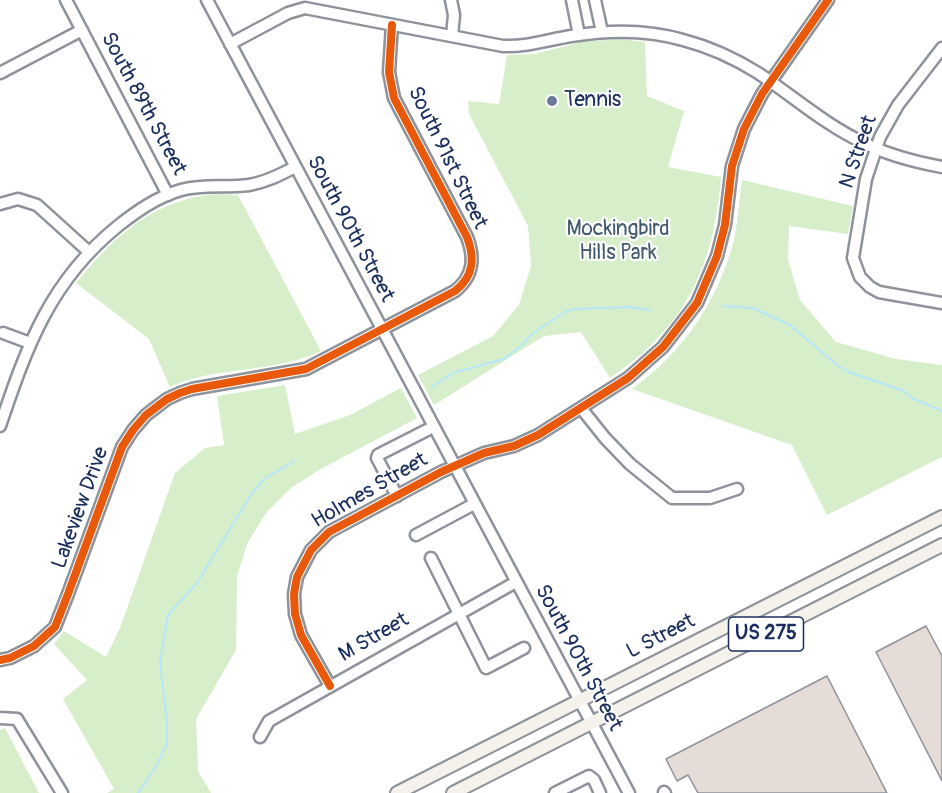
<!DOCTYPE html>
<html>
<head>
<meta charset="utf-8">
<style>
  body { margin:0 }
  canvas { display:block; background:#fff }
</style>
</head>
<body>
<canvas width="942" height="793"></canvas>
<script>
const context = document.querySelector('canvas').getContext('2d');
context.lineJoin = 'round';
function paint(path, color) {
  context.fillStyle = color;
  context.fill(path, 'evenodd');
}
function strokePath(path, color, width, dash) {
  context.strokeStyle = color;
  context.lineWidth = width;
  context.lineCap = dash ? 'butt' : 'round';
  context.setLineDash(dash || []);
  context.stroke(path);
}
function drawText(font, color, halo, rows, align = 'center') {
  context.font = font + ' Pangolin,sans-serif';
  context.lineWidth = 4.5;
  context.setLineDash([]);
  context.textBaseline = 'middle';
  context.strokeStyle = halo;
  context.fillStyle = color;
  for (const [text, x, y, turn = 0] of rows) {
    context.save();
    context.translate(x, y);
    context.rotate((+turn || 0) * Math.PI / 180);
    context.textAlign = isNaN(turn) ? turn : align;
    if (halo) context.strokeText(text, 0, 0);
    context.fillText(text, 0, 0);
    context.restore();
  }
}
paint(new Path2D(`
  M620,39l25,3 2,54 37,15 -16,56 53,10c-7,89 -35,150 -111,201l-29,-46 -37,4 -110,69 -16,-30 75,-39 26,-31 12,-39 -3,-40 -59,-112 -1,-13 31,3 8,-49 27,-1 48,-12z
  M742,180l111,26 -5,28 -59,-8 -1,34 12,40 36,42 60,17 46,6v92l-115,58 -35,-70 -160,-56c50,-36 84,-85 101,-145 5,-21 6,-43 9,-64z
  M217,194l21,1 83,156c-47,23 -103,14 -151,36l-21,-48 -73,-56c38,-47 78,-84 141,-89z
  M285,385l10,49 55,-19 51,-27 16,30 -98,52 -28,18 -25,25 -19,31 -10,33 -1,73 -40,69 2,52 13,22h-104l7,-4 -51,-90 24,-19 -33,-36 10,-13 42,26 14,-29 55,-155 30,-25 19,-3 -7,-49z
  M5,728l34,65h-39v-63z`), '#d7eeca');
strokePath(new Path2D(`
  M723,306l30,2 37,17 47,40 12,7 55,19 8,7 30,13
  M432,387l21,-14 51,-14 18,-14 11,-12 34,-22 8,-2 54,-2 21,3
  M138,793l17,-25 12,-24v-21l-7,-61 8,-47 29,-32 55,-90 12,-14 30,-18`), '#b5e6f9', 2);
const building = new Path2D(`
  M926,626l16,30v125l-66,-129z
  M827,676l60,117h-189l-10,-18 -11,6 -11,-22z`);
paint(building, '#e6dcd7');
strokePath(building, '#8e929a', 1.5);
const minor = new Path2D(`
  M66,0l102,195
  M207,0l422,793
  M451,0l3,15 -2,21
  M572,0l7,35
  M595,0l7,32
  M230,44l58,-31 17,-5 198,38c24,1 44,-6 68,-10 37,-6 75,-7 112,4 27,7 51,18 75,33 35,23 67,52 106,70 24,12 51,19 78,24
  M942,48l-44,57 -18,32 -14,42 -13,79 7,19 10,10 9,5 63,11
  M0,73l82,-43
  M0,204l18,-5 19,6 52,47
  M3,333l27,10
  M581,408l24,30 25,26 42,34h38l27,-9
  M0,426c27,-80 50,-145 118,-200 19,-15 39,-29 63,-36 22,-6 45,-2 68,-5 17,-3 31,-10 46,-18
  M397,496l-20,-38 1,-3 55,-28
  M416,535l58,-31
  M431,558l55,110 38,-20
  M0,660l10,-2 24,-12 21,-19 13,-33 54,-147 11,-17 13,-15 21,-16 13,-6 12,-4 114,-20 149,-78c19,-15 20,-33 12,-54l-73,-139 -5,-26 3,-47
  M330,686l-29,-51 -6,-21 -1,-20 3,-17 14,-27 18,-18 112,-60 43,-19 30,-7 24,-11 90,-57 35,-31 34,-44 20,-47 8,-31 7,-59 12,-37 18,-35 66,-94
  M0,718l17,1 45,74
  M260,737l9,-16 247,-139
  M664,792l1,1
  M555,793l34,-17 5,4 6,13`);
const major = new Path2D(`
  M397,793l545,-276
  M453,793l489,-248`);
strokePath(minor, '#8e929a', 15);
strokePath(major, '#8e929a', 16);
strokePath(minor, '#fff', 10);
strokePath(major, '#f5f1eb', 12);
strokePath(new Path2D(`
  M0,660l10,-2 24,-12 21,-19 13,-33 54,-147 11,-17 13,-15 21,-16 13,-6 12,-4 114,-20 149,-78c19,-15 20,-33 12,-54l-73,-139 -5,-26 3,-47
  M330,686l-29,-51 -6,-21 -1,-20 3,-17 14,-27 18,-18 112,-60 43,-19 30,-7 24,-11 90,-57 35,-31 34,-44 20,-47 8,-31 7,-59 12,-37 18,-35 66,-94`), '#e8590c', 8);
for (const [x, y, r, color] of [
  [552,101,6,"#6b7896"]
]) {
  const dot = new Path2D();
  dot.arc(x, y, r, 0, 2 * Math.PI);
  context.fillStyle = color;
  context.fill(dot);
  strokePath(dot, '#fff', 2);
}
for (const [x, y, w] of [
  [766,634,75]
]) {
  const box = new Path2D();
  box.roundRect(x - w / 2, y - 17, w, 34, 4.5);
  context.fillStyle = '#fff';
  context.fill(box);
  strokePath(box, '#1b2f5e', 1.5);
}
drawText('bold 20px', '#1b2f5e', null, [
  ["US 275",766,634]
]);
drawText('21px', '#1b2f5e', '#fff', [
  ["Tennis",564,101]
], 'left');
drawText('21px', '#1b2f5e', '#fff', [
  ["South 89th Street",143,104,62],
  ["N Street",859,152,-71],
  ["South 91st Street",447,158,64],
  ["South 90th Street",350,229,62],
  ["Holmes Street",370,491,-30],
  ["Lakeview Drive",81,508,-70],
  ["L Street",661,637,-27],
  ["M Street",374,638,-30],
  ["South 90th Street",578,658,62]
]);
drawText('21px', '#425c6e', '#fff', [
  ["Mockingbird",618,230],
  ["Hills Park",618,254]
]);
</script>
</body>
</html>
